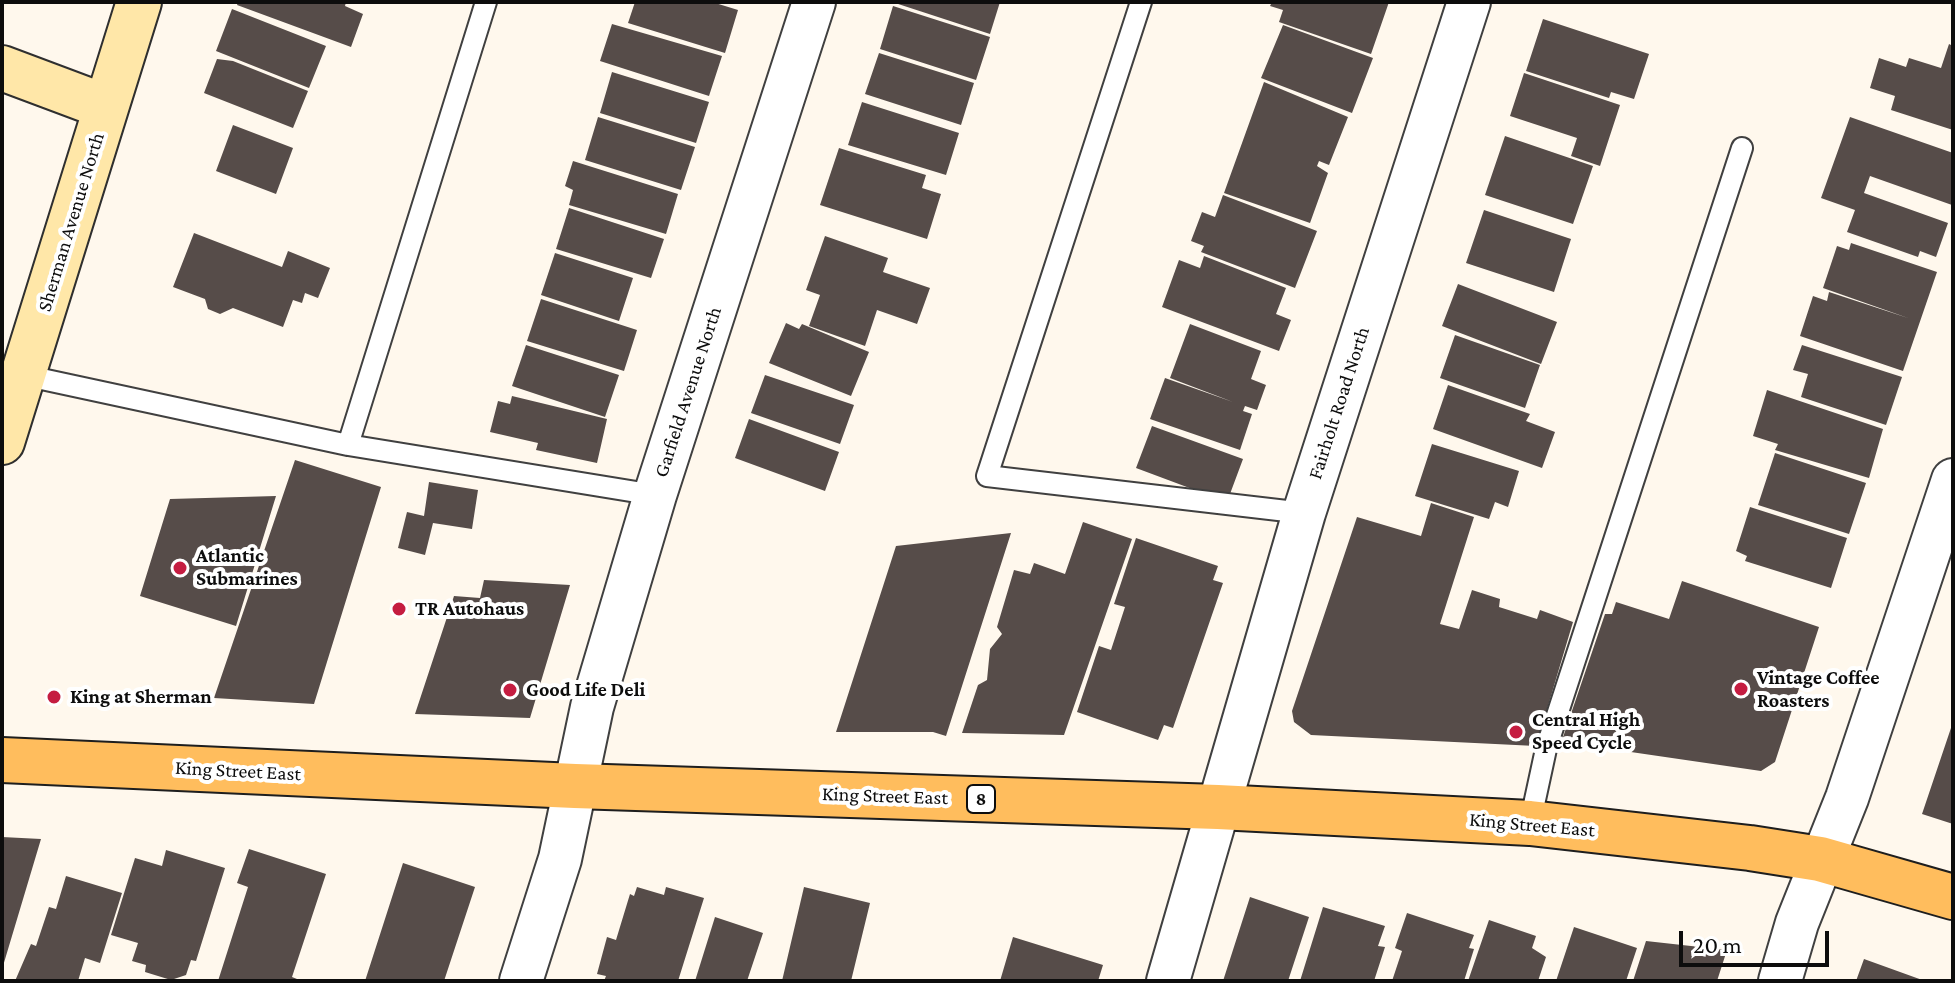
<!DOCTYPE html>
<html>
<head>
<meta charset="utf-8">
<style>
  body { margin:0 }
  #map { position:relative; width:1955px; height:983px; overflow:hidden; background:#fff8ed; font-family:"Crimson Pro",serif }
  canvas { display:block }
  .frame { position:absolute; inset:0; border:4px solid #0d0d0d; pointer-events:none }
  .scale { position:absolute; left:1679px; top:931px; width:150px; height:36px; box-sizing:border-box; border:4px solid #0d0d0d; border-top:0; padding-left:10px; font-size:24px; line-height:28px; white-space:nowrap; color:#0d0d0d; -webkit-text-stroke:6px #fff; paint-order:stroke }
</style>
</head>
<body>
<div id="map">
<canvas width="1955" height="983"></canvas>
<div class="frame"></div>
<div class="scale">20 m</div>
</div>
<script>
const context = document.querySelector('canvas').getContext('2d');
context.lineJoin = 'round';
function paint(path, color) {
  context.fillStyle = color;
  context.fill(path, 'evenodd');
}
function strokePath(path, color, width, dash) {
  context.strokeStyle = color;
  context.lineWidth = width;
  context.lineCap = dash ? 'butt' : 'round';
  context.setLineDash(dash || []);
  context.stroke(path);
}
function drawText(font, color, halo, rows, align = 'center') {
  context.font = font + ' "Crimson Pro",serif';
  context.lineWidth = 8;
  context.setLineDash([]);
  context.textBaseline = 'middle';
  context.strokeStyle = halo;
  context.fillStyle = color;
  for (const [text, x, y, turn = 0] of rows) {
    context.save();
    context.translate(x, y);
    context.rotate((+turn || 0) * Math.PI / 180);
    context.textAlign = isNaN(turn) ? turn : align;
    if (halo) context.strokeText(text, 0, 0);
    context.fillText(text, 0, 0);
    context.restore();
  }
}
paint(new Path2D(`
  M238,2h108l-1,4 18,8 -12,33 -114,-42z
  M635,2h77l26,8 -13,43 -97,-30z
  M892,2h108l-10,32z
  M1272,2h117l-18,52 -92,-32 4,-12 -13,-4z
  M893,6l97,31 -14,43 -96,-31z
  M232,9l94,37 -17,42 -93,-37z
  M1543,19l106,35 -15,45 -23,-7 -2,6 -83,-27z
  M612,24l110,32 -13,40 -109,-35z
  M1283,25l90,33 -21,55 -91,-35z
  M1949,44l4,2v84l-62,-20 4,-14 -25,-8 9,-30 27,9 3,-9 32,10z
  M879,53l95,30 -13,42 -96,-31z
  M217,59l16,2 75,30 -15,37 -89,-35z
  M612,72l97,30 -13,41 -96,-30z
  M1524,73l96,32 -20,61 -29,-10 6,-18 -67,-22z
  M1264,82l84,35 -19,48 -10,-4 -2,5 11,7 -18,50 -86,-30z
  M862,102l97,31 -13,42 -98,-30z
  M598,117l97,30 -14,43 -96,-30z
  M1850,117l103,36 -1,52 -82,-29 -6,17 84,30 -12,34 -16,-6 -2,6 -71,-25 8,-22 -34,-12z
  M233,125l60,23 -17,46 -60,-23z
  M1505,136l88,30 -20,58 -88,-29z
  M839,148l87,27 -4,13 19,6 -14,45 -107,-34z
  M573,161l105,33 -12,40 -97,-29 4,-15 -8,-4z
  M1223,195l94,36 -22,57 -94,-36 3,-6 -13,-5 11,-29 13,5z
  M569,208l95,31 -13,39 -95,-29z
  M1484,210l87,29 -17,53 -88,-29z
  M194,233l88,34 6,-16 42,17 -12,30 -13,-5 -3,10 -9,-3 -10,27 -50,-19 -13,6 -12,-5 -3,-10 -32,-12z
  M825,236l63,22 -5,14 47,16 -13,36 -40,-14 -12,36 -56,-20 11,-31 -14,-5z
  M1851,243l86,29 -34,99 -103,-35 13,-40 14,5 2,-9 79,26 -85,-30 14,-42 12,4z
  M555,253l78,25 -14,43 -78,-26z
  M1204,256l82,32 -10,26 15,6 -12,31 -117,-44 17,-47 21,8z
  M1458,284l99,38 -16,42 -99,-38z
  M541,299l96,31 -13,41 -97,-30z
  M786,323l13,6 3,-5 67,28 -18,44 -82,-33z
  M1190,324l71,27 -10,28 15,6 -9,25 -12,-4 -2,5 9,3 -12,36 -90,-31 15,-41 68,24 -63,-24z
  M1455,335l85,30 -15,43 -85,-30z
  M526,345l93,30 -14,42 -93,-31z
  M1802,345l100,32 -16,48 -85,-28 7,-23 -15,-4z
  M765,375l89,30 -14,39 -89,-31z
  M1448,385l82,29 -4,7 29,11 -13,36 -109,-39z
  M1767,390l116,39 -14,49 -94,-28 3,-6 -25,-8z
  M512,396l95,23 -10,44 -61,-13 2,-7 -48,-11 8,-31 12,3z
  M749,419l90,33 -14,39 -90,-33z
  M1152,426l91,33 -16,43 -91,-34z
  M1432,444l87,27 -11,36 -13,-5 -6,17 -74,-23z
  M1775,453l91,30 -17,51 -91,-29z
  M295,460l86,27 -67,217 -100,-6z
  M429,482l49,8 -6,39 -39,-6 -8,32 -27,-7 9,-36 17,4z
  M276,496l-40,130 -96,-30 30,-97z
  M1431,503l43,14 -34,107 19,5 13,-39 28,9 -1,8 38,12 3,-9 33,12 -37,124 -225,-11 -17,-13 -2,-11 65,-194 64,19z
  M1750,507l97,31 -16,50 -86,-27 2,-5 -11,-5z
  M1083,522l49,17 -68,196 -102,-2 16,-48 9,-5 3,-31 12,-15 -5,-7 17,-57 16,4 4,-11 31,11z
  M1011,533l-65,203 -13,-4h-97l60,-186z
  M1136,538l82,28 -5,14 10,3 -50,145 -9,-3 -6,15 -81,-28 22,-66 12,4 14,-43 -11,-3z
  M484,580l86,5 -40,133 -115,-4 39,-118 26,2z
  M1682,581l137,46 -44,135 -14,9 -137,-20 -64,-5 45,-132h7l4,-12 53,17z
  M1953,722v102l-31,-10z
  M2,837l39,2 -38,127h-1z
  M249,849l77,25 -34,103 10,4h-84l30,-94 -11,-4z
  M166,850l59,18 -29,93 -5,-1 -5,15 -15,5 -26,-8 1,-7 -14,-4 6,-18 -27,-8 24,-77 27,8z
  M403,863l72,24 -31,94h-79z
  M66,876l56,17 -22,70 -15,-5 -7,23h-63l16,-37 5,2 13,-39 7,2z
  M637,887l27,8 2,-8 38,11 -26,83h-74l2,-5 -9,-2 10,-37 9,3 14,-46 4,2z
  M804,887l66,16 -19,78h-69z
  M1250,897l59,20 -21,64h-65z
  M1323,907l62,19 -7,20 7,1 -11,34h-74z
  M1407,913l67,22 -5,13 5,1 -10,32h-72l10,-30 -7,-3z
  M715,917l48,16 -16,48h-52z
  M1489,920l47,16 -4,12 14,9 -8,24h-70z
  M1574,927l63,21 -11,33h-70z
  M1013,937l90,28 -5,16h-98z
  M1646,941l81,9 -10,31h-84z
  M1864,959l61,22h-69z`), '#564c49');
const lane = new Path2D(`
  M1141,2l-154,474 317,37
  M23,375l325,70 307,50
  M348,445l138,-443
  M1530,823l16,-74 196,-601`);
const street = new Path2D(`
  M521,981l39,-122 32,-152 63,-212 159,-493
  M1168,981l136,-468 165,-511
  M1780,981l17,-58 50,-125 106,-318`);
const secondary = new Path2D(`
  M2,68l104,39
  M2,442l137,-440`);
const primary = new Path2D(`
  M2,760l573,26 643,21 312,16 220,25 70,11 133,38`);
strokePath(lane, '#404040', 24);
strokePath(street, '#404040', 46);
strokePath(secondary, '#2f2f2f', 48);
strokePath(primary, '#1e1e1e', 48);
strokePath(lane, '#fff', 20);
strokePath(street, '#fff', 42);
strokePath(secondary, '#ffe7a8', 44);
strokePath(primary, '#ffbd5d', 44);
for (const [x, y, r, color] of [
  [180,568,8,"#c51d41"],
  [399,609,8,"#c51d41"],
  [1741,689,8,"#c51d41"],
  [510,690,8,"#c51d41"],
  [54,697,8,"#c51d41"],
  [1516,732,8,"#c51d41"]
]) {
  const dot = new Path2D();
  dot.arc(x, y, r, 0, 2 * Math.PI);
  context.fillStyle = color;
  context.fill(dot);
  strokePath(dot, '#fff', 3);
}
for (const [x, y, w] of [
  [981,799,28]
]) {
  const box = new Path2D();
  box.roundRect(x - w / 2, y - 14, w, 28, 6);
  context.fillStyle = '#fff';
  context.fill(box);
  strokePath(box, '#0d0d0d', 2);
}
drawText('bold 18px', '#0d0d0d', null, [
  ["8",981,799]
]);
drawText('20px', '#0d0d0d', '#fff', [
  ["Sherman Avenue North",71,222,-73],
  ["Garfield Avenue North",688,392,-72],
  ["Fairholt Road North",1339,403,-72],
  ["King Street East",238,771,3],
  ["King Street East",885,796,2],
  ["King Street East",1532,825,5]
]);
drawText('bold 20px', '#0d0d0d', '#fff', [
  ["Atlantic",196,556],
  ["Submarines",196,579],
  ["TR Autohaus",415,609],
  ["Vintage Coffee",1757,678],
  ["Roasters",1757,701],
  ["Good Life Deli",526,690],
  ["King at Sherman",70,697],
  ["Central High",1532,720],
  ["Speed Cycle",1532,743]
], 'left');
</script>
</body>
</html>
